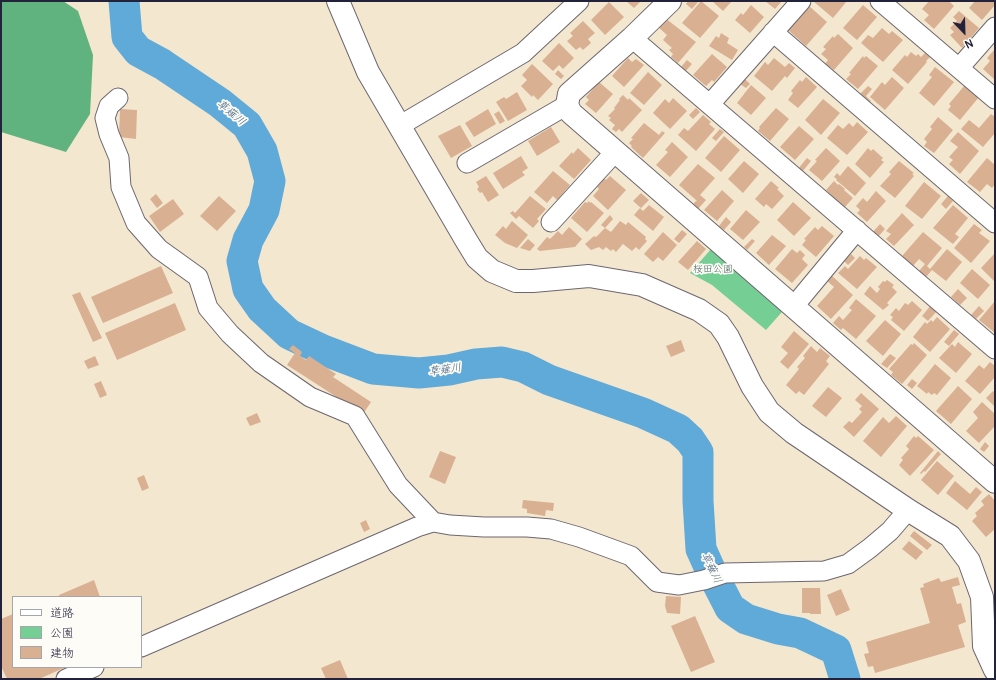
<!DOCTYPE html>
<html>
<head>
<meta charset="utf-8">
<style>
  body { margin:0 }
  #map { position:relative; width:996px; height:680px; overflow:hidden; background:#f4e7cf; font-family:Pangolin,"Klee One",sans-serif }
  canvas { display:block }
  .frame { position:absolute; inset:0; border:2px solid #22223b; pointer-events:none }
  .legend { position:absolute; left:12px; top:596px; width:130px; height:72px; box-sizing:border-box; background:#fdfcf7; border:1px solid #a5a5ac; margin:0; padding:5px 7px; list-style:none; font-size:12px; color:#22223b }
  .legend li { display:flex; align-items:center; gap:8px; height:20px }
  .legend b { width:20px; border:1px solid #a5a5ac }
  .north { position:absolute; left:944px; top:12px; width:40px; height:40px; -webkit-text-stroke:3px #fdfcf7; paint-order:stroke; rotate:157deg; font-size:11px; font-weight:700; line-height:16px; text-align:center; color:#22223b }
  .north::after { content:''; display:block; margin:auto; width:14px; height:18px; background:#22223b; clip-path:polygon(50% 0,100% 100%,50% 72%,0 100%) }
</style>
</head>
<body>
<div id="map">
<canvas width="996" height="680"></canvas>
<div class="frame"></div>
<ul class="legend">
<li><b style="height:5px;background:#fff"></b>道路</li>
<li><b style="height:11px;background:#75cf95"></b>公園</li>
<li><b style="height:11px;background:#d9b092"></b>建物</li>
</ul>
<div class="north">N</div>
</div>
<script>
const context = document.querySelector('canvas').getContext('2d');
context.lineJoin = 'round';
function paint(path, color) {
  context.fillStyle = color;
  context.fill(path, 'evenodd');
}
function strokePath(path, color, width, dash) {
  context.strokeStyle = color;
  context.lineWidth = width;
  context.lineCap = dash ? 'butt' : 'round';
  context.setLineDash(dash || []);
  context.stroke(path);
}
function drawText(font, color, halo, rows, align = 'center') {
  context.font = font + ' Pangolin,"Klee One",sans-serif';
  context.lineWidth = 3.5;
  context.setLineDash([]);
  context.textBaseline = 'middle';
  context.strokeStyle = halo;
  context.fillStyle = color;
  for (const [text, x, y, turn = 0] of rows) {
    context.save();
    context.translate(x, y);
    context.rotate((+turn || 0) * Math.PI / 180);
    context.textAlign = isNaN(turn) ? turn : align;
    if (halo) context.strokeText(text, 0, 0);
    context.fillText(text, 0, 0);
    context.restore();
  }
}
paint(new Path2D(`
  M712,248l70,64 -16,18 -54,-45 -22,-12z`), '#75cf95');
paint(new Path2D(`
  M1,1h62l15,10 15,44 -3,59 -24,38 -65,-20z`), '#60b27e');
strokePath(new Path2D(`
  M124,1l3,36 11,14 24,13 58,39 27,22 15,26 8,30 -6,29 -16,30 -6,21 6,28 14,20 27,25 34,16 50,19 46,4 30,-3 27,-6 26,-2 21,5 26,13 94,33 35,16 12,11 8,12v49l3,48 9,20 20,39 16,11 32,10 22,4 36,17 9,29`), '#5faad8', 31);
paint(new Path2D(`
  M626,1h15l-7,7z
  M688,1h9l1,1 -6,7 -6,-5z
  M701,1l18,15 -19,22 -18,-15z
  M712,1h20l-9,10z
  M765,1h17l-7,8z
  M813,1h34l-14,17z
  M929,1h20l5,5 -20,23 -10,-9 5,-5 -7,-6z
  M975,1h20v4l-13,15 -13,-12z
  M609,2l15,15 -19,18 -14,-15z
  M751,5l13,12 -14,16 -15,-13 6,-7 2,2z
  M808,5l19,17 -21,24 -19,-17z
  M863,5l14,12 -20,23 -14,-12z
  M959,11l20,17 -17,20 -12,-13 4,-3 -4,-4 7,-7 -4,-4z
  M665,18l31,24 -18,21 -7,-6 2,-3 -4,-4 3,-2 -9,-8 4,-5 -9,-8z
  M583,21l12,12 -7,6 3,4 -8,7 -3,-3 -4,3 -9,-9 6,-5 -3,-3z
  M882,28l7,6 3,-3 11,9 -20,22 -22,-19 7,-8 5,3z
  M721,33l8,5 -2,5 11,7 -6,10 -23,-14 7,-10 3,2z
  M838,34l15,14 -19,22 -4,-3 -1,2 -5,-4 4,-5 -7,-6 5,-5 -3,-2 10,-11 1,2z
  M559,43l15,15 -11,11 -4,-4 -6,6 -11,-10z
  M995,49v31l-12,-11 7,-8 -3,-3z
  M911,52l5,4 2,-2 3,3 4,-4 5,4 -4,4 1,1 -19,22 -16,-14 13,-15 2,2z
  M712,54l15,13 -13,15 -2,-2 -6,6 -13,-11z
  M863,56l1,2 2,-2 12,10 -20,23 -12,-10 5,-5 -2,-1z
  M628,58l4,4 4,-3 8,6 -20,22 -12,-11z
  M774,58l11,9 4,-4 6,5 -8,10 -2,-2 -13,15 -18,-15 11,-14 3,3z
  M687,60l5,4 -7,8 -5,-4z
  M532,64l21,20 -15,16 -5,-5 -1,2 -11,-11 6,-6 -5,-5z
  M935,67l19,15 -20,24 -15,-13 13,-16 -3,-2z
  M558,70l6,6 -3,3 -6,-5z
  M648,72l14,13 -18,20 -14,-12z
  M806,77l11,10 -19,21 -10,-8 5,-7 -2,-2 9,-11 2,2z
  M892,77l12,11 -19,22 -15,-13 12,-15 3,3z
  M745,79l5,5 -4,4 -6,-4z
  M599,82l14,12 -17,19 -11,-9 4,-4 -3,-3z
  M751,85l15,13 -15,17 -14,-12z
  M965,85l14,12 -19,23 -12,-10 3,-4 -2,-2z
  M868,86l4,3 -6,7 5,5 -1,1 -10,-8z
  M517,92l10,18 -19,11 -12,-19 8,-5 2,2z
  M623,95l5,5 1,-2 13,12 -20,22 -3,-3 -3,3 -4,-3 3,-4 -6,-5 2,-2 -3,-2 7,-7 -1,-1 6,-8 -1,-1z
  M673,98l14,13 -17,18 -17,-16 12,-14 4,4z
  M823,99l17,14 -19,22 -16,-15z
  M696,108l4,4 -7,7 -4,-4z
  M776,108l13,11 -19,22 -12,-10 2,-3 -1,-1z
  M120,109l17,1 -1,29 -17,-2z
  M488,109l8,15 -22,13 -9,-14z
  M499,111l6,10 -5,3 -6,-10z
  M991,114l4,3v16l-12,14 -22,-18 8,-9 10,8z
  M703,115l8,7 -2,2 6,5 -19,22 -18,-16 6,-7 4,3z
  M938,117l15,13 -19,23 -10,-7 3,-4 -3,-3 8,-10 -2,-2z
  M857,122l11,10 -21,23 -20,-17 11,-13 5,4 6,-6 4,4z
  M644,123l15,12 3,-4 3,2 -22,25 -12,-11 1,-1 -3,-3 4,-4 -2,-1z
  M460,125l12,21 -21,12 -13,-22z
  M799,126l15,13 -19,21 -15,-13z
  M551,127l9,15 -23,14 -9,-15z
  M720,129l4,3 -8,9 -4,-3z
  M958,132l21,19 -19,23 -11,-10 4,-4 -4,-3 9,-10 -8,-6z
  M724,136l16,14 -19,22 -16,-14z
  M672,142l16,15 -18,20 -14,-12 12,-13 -3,-2z
  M578,148l13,12 -17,19 -15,-13 13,-14 1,2z
  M826,148l14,13 -18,20 -13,-11 8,-9 -2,-1z
  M868,148l3,3 2,-2 10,9 -2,2 3,2 -14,16 -15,-14z
  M521,156l7,12 -6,4 3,3 -22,14 -10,-16z
  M807,158l4,3 -9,11 -4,-3z
  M987,158l8,7v19l-3,4 -5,-4 -7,8 -13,-10z
  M744,161l15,13 -16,19 -15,-14z
  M899,161l15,12 -2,1 2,2 -19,22 -15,-12 11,-12 -2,-2z
  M698,164l17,14 -15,17 6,5 -8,9 -5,-5 4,-4h-1l-17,-15z
  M848,166l18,17 -11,13 -19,-16 1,-1 -3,-2 3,-4 3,3z
  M553,171l17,14 -13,15 -4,-4 -6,7 -13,-11z
  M486,176l13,19 -11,7 -6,-10 -2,1 -3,-4 2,-2 -3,-5z
  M610,176l16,14 -18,20 -15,-14 6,-7 -2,-2 7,-9 2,2z
  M771,181l8,7 -2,1 7,7 -12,13 -6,-5 -2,3 -9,-8z
  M834,181l4,4 1,-1 6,5 -1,1 9,8 -9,10 -18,-18z
  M924,182l17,14 -19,23 -17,-13z
  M722,190l12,11 -17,20 -13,-11z
  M876,191l10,10 -19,21 -10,-9 3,-3 -4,-4 7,-8 4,4z
  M641,193l8,7 -8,8 -8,-7z
  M156,194l7,9 -6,5 -7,-9z
  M219,196l17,15 -19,20 -17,-15z
  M530,196l16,13 -9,10 2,2 -6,7 -14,-12 -3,3 -6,-6 3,-2 2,2z
  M948,196l5,5 -7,8 -5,-5z
  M173,199l11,15 -24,18 -11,-16z
  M589,201l1,2 1,-1 13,11 -17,19 -16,-14 14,-16 2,1z
  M793,202l18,16 -17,18 -17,-16z
  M649,205l15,12 -11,14 -19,-16 6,-7 3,3z
  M953,205l15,13 -13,16 4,3 -6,7 -4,-3 -16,-13z
  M746,210l14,12 -17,18 -13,-11z
  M902,213l12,12 -20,21 -8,-7 5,-5 -5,-3z
  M610,215l3,4 -8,9 -4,-3z
  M726,217l5,5 -7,8 -5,-4z
  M512,221l16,14 -11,13 -12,-5 -10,-8 8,-9 3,3z
  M620,221l6,4 2,-3 18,15 -1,2 2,2 -8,9 -3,-3 -4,4 -9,-7 -7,8 -3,-3 -2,2 -5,-4 -3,3 -4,-3 -8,3 -6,-6 9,-8 2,1 9,-9 6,4z
  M880,224l5,5 -8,9 -5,-5z
  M974,224l8,6 -3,3 11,8 -19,22 -17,-15z
  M822,226l12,10 -18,21 -14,-12 4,-5 -2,-1 11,-12 3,3z
  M569,227l13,12 -7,8 -35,4 -3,-2 10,-12 3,2 8,-8 4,4z
  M682,230l5,4 -8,9 -5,-4z
  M663,232l14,13 -14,16 -5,-4 -5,5 -9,-8z
  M923,232l19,16 -15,18 3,3 17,-20 15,13 -16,19 -14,-11 -6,7 -7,-6 6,-7 -6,-5 -6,7 -11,-10z
  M772,235l14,11 -17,19 -13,-12z
  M528,239l7,6 -5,6 -10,-3z
  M752,239l3,2 -8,9 -3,-3z
  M697,241l9,8 -18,21 -10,-8z
  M792,249l5,4 3,-3 5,5 -3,4 6,6 -16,18 -17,-14z
  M995,253v29l-14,-14z
  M851,254l4,4 -7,7 -4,-4z
  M860,256l4,4 2,-2 11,9 -20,22 -19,-16 7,-7 3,3z
  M161,266l12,27 -70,30 -12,-26z
  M972,269l18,16 -12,14 -18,-16z
  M831,275l22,20 -22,24 -14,-13 17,-19 -8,-7z
  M887,280l7,5 -2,2 5,5 -10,11 2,2 -6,5 -19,-16 6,-8 7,7 3,-4 -2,-2 5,-6 2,1z
  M958,289l9,9 -7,7 -9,-8z
  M80,292l22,46 -9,4 -21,-47z
  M856,299l20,17 -20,23 -13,-11 -2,2 -8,-7 6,-7 4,4 9,-10 -3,-2z
  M912,301l10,9 -18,21 -13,-11 2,-3 -3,-2 6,-7 3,3 6,-8 3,2z
  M995,301v32l-16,-13z
  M175,303l11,27 -69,30 -12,-27z
  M931,305l6,6 -9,10 -6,-5z
  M979,306l5,5 -8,8 -5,-4z
  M937,317l13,12 -20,23 -17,-15 12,-15 2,2 4,-4 2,2z
  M885,320l16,14 -18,22 -17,-15z
  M954,330l5,4 -10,12 -5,-4z
  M794,331l15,13 -21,25 -8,-7 8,-9 -7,-6z
  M681,340l4,11 -14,6 -5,-11z
  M958,342l14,12 -16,19 -17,-15 13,-14 3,3z
  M914,343l13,12 -25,29 -11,-9 2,-3 -4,-3 22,-25 2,1z
  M293,345l9,7 -2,4 6,4 3,-4 27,18 -3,3 38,25 -8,12 -76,-49 8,-12 -6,-4z
  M811,346l6,6 3,-4 10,8 -4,5 3,3 -25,31 -5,-4 -3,3 -10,-9 13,-16 -2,-2 8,-9 -2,-2z
  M890,354l6,4 -9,10 -6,-4z
  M95,356l4,9 -11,4 -4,-8z
  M990,362l5,4v11l-15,17 -15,-13 14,-16 5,4z
  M935,364l16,14 -14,17 -3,-2 -2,2 -4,-3 -1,2 -10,-8z
  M912,379l5,4 -5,6 -5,-4z
  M101,381l6,14 -7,3 -6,-14z
  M958,386l14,13 -21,25 -15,-13z
  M828,387l14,11 -16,19 -14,-11z
  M993,391l2,2v14l-9,-9z
  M861,393l18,16 -25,28 -11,-10 6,-6 3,2 10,-11 -3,-3 3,-3 -7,-6z
  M982,402l13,12v12l-16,17 -13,-12 12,-13 -5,-6z
  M257,413l4,9 -11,4 -4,-8z
  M896,416l11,10 -26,31 -18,-16 20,-24 6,6z
  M914,436l2,2 2,-2 16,14 -24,26 -11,-11 4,-5 -2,-2 8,-9 -3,-3z
  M985,442l4,4 -5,6 -4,-3z
  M440,451l16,6 -11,27 -16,-7z
  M938,451l3,3 -16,18 -1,-1 -3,3 -1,-1z
  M937,461l17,15 -16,19 -17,-15z
  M144,475l5,13 -7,3 -5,-13z
  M955,481l15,13 6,-7 6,5 -15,18 -21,-17z
  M989,494l6,7v28l-9,8 -14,-16 5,-5 -2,-3 9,-8 -3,-4z
  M523,500l31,3 -1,8 -7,-1 -1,6 -18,-3v-4l-5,-1z
  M366,520l4,9 -6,3 -4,-9z
  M914,531l18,14 -5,5 -17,-14z
  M909,541l14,11 -7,8 -14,-11z
  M958,577l2,8 -8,2 5,17 4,-1 5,19 -8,3 7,22 -90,26 -2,-7 -5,1 -4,-13 5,-1 -3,-11 64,-19 -10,-35 4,-1 -1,-3 16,-6 2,4z
  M94,580l6,17h-41v-2z
  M802,588h18l1,26h-11v-1h-8z
  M841,589l9,21 -14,6 -9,-21z
  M666,596l15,1 -1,17 -13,-1 -2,-7z
  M13,614v53h53l-27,12h-32l-6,-13v-47z
  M695,616l20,46 -24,10 -20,-46z
  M340,660l8,19h-22l-5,-11z`), '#d9b092');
const minor = new Path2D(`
  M880,1l115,98
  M773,32l222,191
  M632,38l363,311
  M959,68l36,-41
  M118,98l-9,8 -4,12 4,16 10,24 2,29 15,36 23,26 39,28 10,31 22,26 31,29 49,34 45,19 43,69 35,37
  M710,104l91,-103
  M399,126l124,-73 56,-52
  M467,163l100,-58
  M551,222l64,-70
  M794,306l63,-76
  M141,647l276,-120 16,-5 17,3 34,2h43l24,2 28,8 52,19 26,26 22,3 25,-5 21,-7 99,-2 24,-7 22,-16 20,-17 18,-21
  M66,679l28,-12`);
const tertiary = new Path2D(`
  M338,1l30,71 98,168 11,18 15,13 24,10h17l56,-5 53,9 57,25 20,14 9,13 24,49 17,26 25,21 114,77 42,26 19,25 13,36 2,49 11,24
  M670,1l-38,37 -63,56 -2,11 4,8 424,369`);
strokePath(minor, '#6c676f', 21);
strokePath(tertiary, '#6c676f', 24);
strokePath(minor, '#fff', 19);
strokePath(tertiary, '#fff', 22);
drawText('10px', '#3f5f5a', '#fdfcf7', [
  ["桜田公園",713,269]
]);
drawText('italic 11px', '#3a587a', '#fdfcf7', [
  ["草薙川",231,113,40],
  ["草薙川",445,370,-8],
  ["草薙川",711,568,64]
]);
</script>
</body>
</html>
